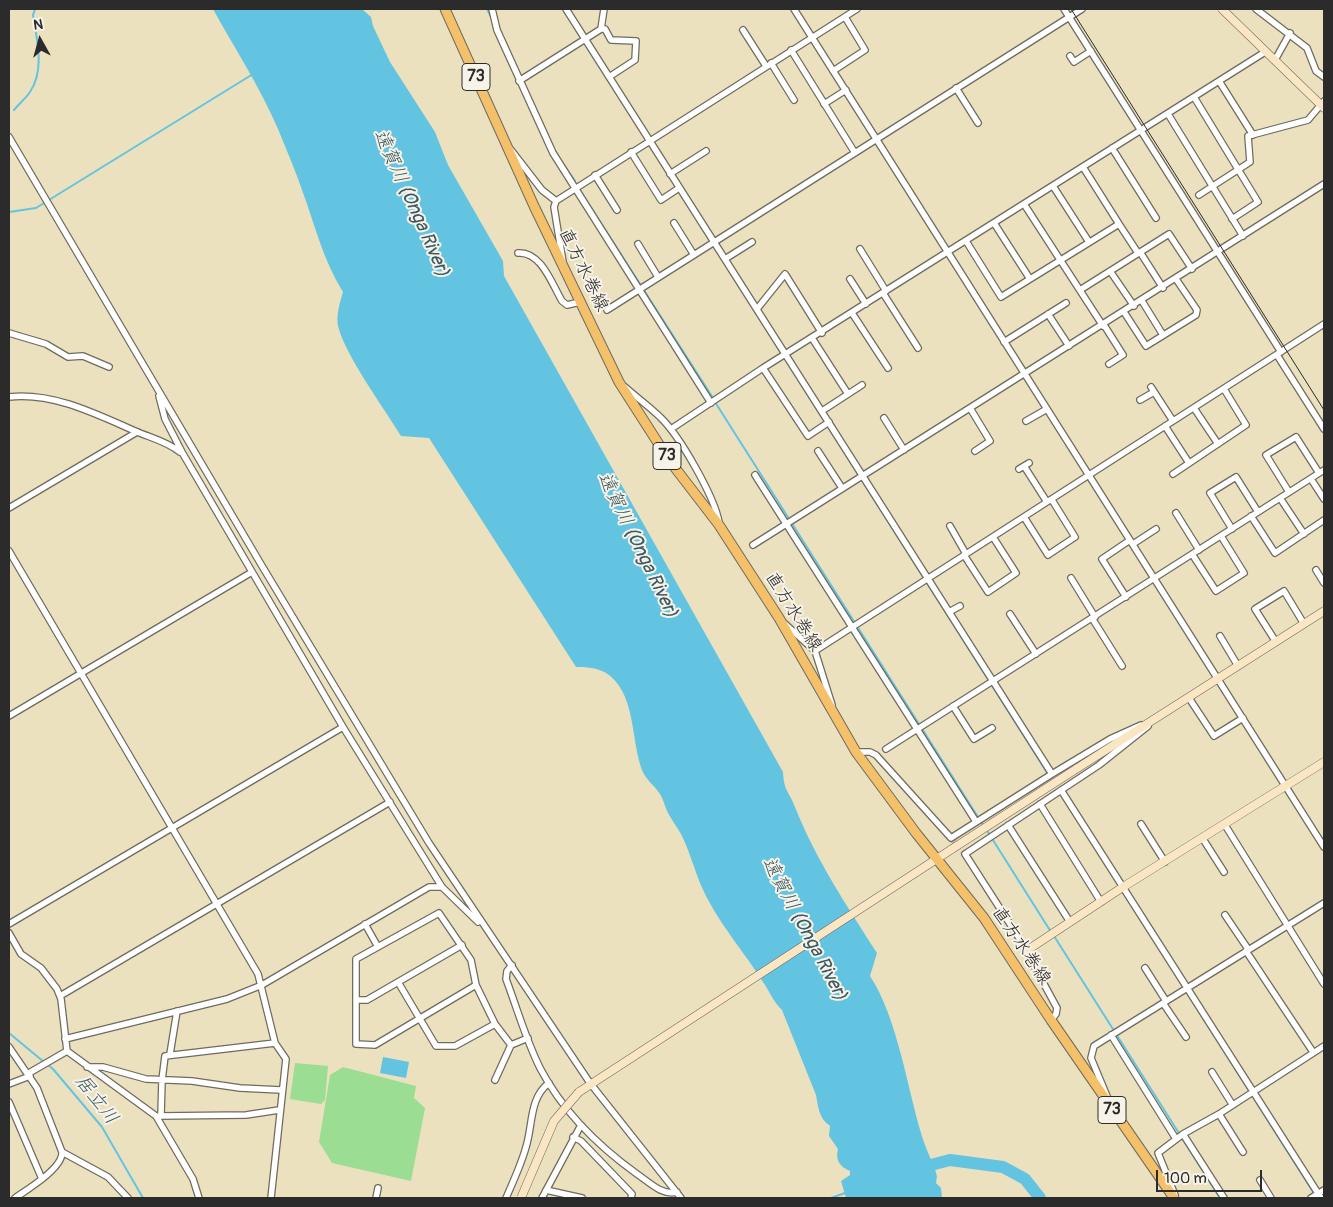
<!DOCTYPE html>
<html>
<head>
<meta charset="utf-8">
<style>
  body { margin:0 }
  #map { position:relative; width:1333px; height:1207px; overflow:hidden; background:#ebe1bf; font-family:Pangolin,sans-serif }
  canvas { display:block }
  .frame { position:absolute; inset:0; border:10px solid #2b2b2b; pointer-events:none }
  .north { position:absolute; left:15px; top:15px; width:50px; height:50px; -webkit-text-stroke:4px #f7f3e8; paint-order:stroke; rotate:353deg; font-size:14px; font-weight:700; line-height:20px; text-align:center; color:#2b2b2b }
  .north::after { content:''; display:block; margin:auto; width:18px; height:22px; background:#2b2b2b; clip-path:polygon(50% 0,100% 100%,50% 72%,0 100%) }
  .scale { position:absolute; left:1156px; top:1170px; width:106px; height:22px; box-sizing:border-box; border:2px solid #2b2b2b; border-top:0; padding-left:6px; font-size:15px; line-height:18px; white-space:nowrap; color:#2b2b2b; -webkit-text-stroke:4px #f7f3e8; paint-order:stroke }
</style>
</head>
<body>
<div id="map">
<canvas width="1333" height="1207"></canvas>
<div class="frame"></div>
<div class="north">N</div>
<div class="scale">100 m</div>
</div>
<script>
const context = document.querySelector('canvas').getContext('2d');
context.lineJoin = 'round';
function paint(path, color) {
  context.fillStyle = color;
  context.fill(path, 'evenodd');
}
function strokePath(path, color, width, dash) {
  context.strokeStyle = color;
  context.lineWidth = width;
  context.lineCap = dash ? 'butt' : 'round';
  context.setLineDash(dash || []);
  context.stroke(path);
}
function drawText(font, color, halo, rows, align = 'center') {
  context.font = font + ' Pangolin,"Klee One",sans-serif';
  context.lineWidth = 4;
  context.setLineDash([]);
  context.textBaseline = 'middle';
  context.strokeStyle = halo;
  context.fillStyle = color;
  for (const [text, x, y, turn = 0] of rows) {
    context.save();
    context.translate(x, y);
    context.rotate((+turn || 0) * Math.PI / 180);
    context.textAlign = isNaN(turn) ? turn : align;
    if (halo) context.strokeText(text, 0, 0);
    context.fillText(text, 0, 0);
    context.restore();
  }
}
paint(new Path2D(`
  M295,1063l33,3 -3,34 -4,4 -31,-5z
  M343,1067l73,19 -2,12 11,10 -14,73 -79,-18 -13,-21 11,-67z`), '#9bdd93');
paint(new Path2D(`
  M213,9h149l9,8 2,9 17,36 45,70 13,33 55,96 1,15 279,496c1,20 6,19 12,35 21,53 52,99 82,146l-7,23c27,41 37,110 51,157 4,15 12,29 16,43l-1,7 5,5 1,10h-96l-5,-17 9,-6v-4c-10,-4 -15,-11 -12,-22l-9,-13 1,-10c-11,-7 -12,-20 -14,-31l-34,-85c-8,-8 -11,-15 -17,-25 -21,-34 -49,-64 -65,-102 -6,-15 -11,-33 -19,-49 -4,-7 -10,-15 -14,-23 -2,-5 -4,-12 -7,-17 -6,-9 -14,-14 -18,-24 -10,-27 -7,-64 -25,-87 -11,-14 -24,-16 -41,-16l-147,-229 -28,-2c-17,-28 -56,-81 -63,-110 -2,-11 2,-24 5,-34 -20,-32 -28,-67 -41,-102 -7,-21 -16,-41 -24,-61 -18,-42 -43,-80 -65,-120z
  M383,1057l26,5 -3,16 -26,-5z`), '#63c4e1');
strokePath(new Path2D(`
  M487,9l3,6
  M14,110c5,-6 12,-12 16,-18 15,-23 7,-52 3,-77l2,-6
  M558,156l17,25
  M581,192l132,206
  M9,212l27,-4 217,-134
  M704,231l344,543
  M715,402l268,423
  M986,829l65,103
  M1139,917l178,281
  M1054,936l166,262
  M9,1033l35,29
  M48,1065l5,4 49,58 41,71
  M831,1198l14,-5`), '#63c4e1', 2);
strokePath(new Path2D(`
  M919,1168l31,-8 53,7 22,12 15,19`), '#63c4e1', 12);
strokePath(new Path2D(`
  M951,838l14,16`), '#c5bda1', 5.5, [5.5, 3]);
const street = new Path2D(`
  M492,9l5,21 56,123 158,250
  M566,9l486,765
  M794,9l530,838
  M1064,9l217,343
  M1256,9l51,39 9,23 8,6
  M601,29h4l6,11 25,1 -1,19 -26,17
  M743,30l23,36
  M791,50l64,103
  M1070,56l4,6 17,-11
  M1275,60l15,-27
  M771,63l23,37
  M833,71l32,-21 -20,-33
  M519,81l82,-52 3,-20
  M1219,81l34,54
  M956,88l22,35
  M1194,97l64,105 -26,17
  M824,104l22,-14
  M1168,114l75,122
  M9,137l253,429 167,277 161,240 91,115
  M1112,148l44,70
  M511,150l31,40 14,11
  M631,152l30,48 18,-12
  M670,174l36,-23
  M595,175l22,35
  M1053,186l36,56
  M1199,195l51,-33 -2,-26 60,-16 16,-19
  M1024,204l79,122
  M674,223l20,32
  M994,223l36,56
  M1119,224l19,29
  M966,241l35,56 118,-73 -36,-57
  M638,244l20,33
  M860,249l26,42
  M1140,252l23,36
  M518,253c23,-2 34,31 44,48l5,4 13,-3
  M725,259l27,-17
  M563,262l-9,-55 2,-6 301,-192
  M1110,271l24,35
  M850,279l16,25
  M1080,290l89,-56 23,35
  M883,293l35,55
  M1142,301l21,34
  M757,309l28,-35 37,59
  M607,310l475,-301
  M1124,312l22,34 50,-31 1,-5 -21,-31
  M852,313l36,55
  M1048,314l21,32
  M1104,325l19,30 -14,9
  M9,333l37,11 22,13 15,-1 26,11
  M812,338l36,56
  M1004,342l62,-39
  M1277,355l47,74
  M763,368l45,68 21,-14
  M625,387c11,10 24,19 35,30 20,19 54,79 59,105
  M1151,387l22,34
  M159,396l6,23 18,35 160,273 99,160 36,35
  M9,397c44,-5 87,17 126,34 16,7 31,10 45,21
  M1140,400l14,-8
  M970,408l20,33 -15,10
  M1194,408l24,36
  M822,411l40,-26
  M884,418l20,32
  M1026,421l21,-12
  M1165,426l24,37
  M671,429l92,-61 502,-316
  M818,451l24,37
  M1024,466l23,36
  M1019,469l10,-6
  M1173,474l73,-49 -22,-36
  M755,475l220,345
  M1311,479l13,20
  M1289,492l-23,-37 30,-18 23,36
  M1280,498l24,36
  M9,508l128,-76
  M1176,513l23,37
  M1251,516l24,37 49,-33
  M1024,517l24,38 27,-18 -23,-37
  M950,526l16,28
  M1232,529l-22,-36 26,-16 22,35
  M1133,544l23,-15
  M753,545l571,-361
  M9,551l249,423 17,69 11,16 -15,139
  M1192,554l24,37 28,-18 -23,-37
  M964,555l24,37 28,-19 -23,-36
  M1316,570l8,13
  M1071,578l24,39
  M1126,597l-24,-38 28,-19
  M949,612l11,-6
  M1010,614l26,40
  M1092,618l30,48
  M784,623l31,28 17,54
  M1220,636l18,30
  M1276,642l-21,-33 29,-18 20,33
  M815,651l509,-327
  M1189,698l25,38 29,-18
  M953,706l21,33 18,-11
  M9,716l243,-144
  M886,749l438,-279
  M856,752h14l6,3 75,83 101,-64 58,-35 31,-14
  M1061,790l260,408
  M1040,804l61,98
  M1141,824l24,38
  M1008,825l62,97
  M1225,825l99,159
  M1203,839l21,33
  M1225,915l23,34
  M9,924l334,-197
  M365,924l13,23
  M9,933l12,21 20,14 16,21 4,10 6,52 89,65 37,63 6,19
  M1246,951l67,101
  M512,965l-5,6 -1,8c11,29 20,61 34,89 22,42 58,78 97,106 12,8 25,22 40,18
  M1145,968l21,33
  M398,982l38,64h19l40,-22
  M476,985l-101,60 -19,-1v-85l83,-46 32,47 5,25 19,39 16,21
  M60,996l330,-194
  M356,1000h11l95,-55
  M1163,1003l23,34
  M1051,1020l5,-6 1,-6 -38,-70 -54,-84 134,-89 49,-39
  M1111,1035l65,104
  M65,1039l162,-40 35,-14 167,-98h13
  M9,1047l28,41 25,64c1,16 -34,37 -47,46
  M170,1054l7,-43
  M87,1067h16l43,12 46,2 48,7 41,2
  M1212,1072l20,32
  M29,1073l38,-22
  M495,1080l16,-35 17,-7
  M9,1084l21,-8
  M1109,1101l-18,-43 3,-12 230,-143
  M9,1102l33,77
  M1219,1114l24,38
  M161,1115l1,-35 3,-24 110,-13
  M159,1116l87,-1 33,-5
  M1183,1134l41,64
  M573,1137l8,4 51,53 -1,4
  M62,1152l46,25 20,21
  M1260,1180l11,18
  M546,1190l36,8
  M1175,1195l-17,-42 25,-19 36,-20 105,-68
  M376,1198l2,-10
  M506,1198c7,-16 15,-33 20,-51 7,-22 3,-49 23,-64
  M542,1198l39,-73
  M1311,1198l13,-8`);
const secondary = new Path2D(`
  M1222,9l102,99
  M1076,769l248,-158
  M1026,951l97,-64 201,-125
  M579,1092l373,-243`);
const primary = new Path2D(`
  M445,9l89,197 85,176 50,78 50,65 60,93 77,134 60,81 68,85 67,102 123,178`);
strokePath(street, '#6e6b5f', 8);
strokePath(secondary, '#6e6b5f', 9);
strokePath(primary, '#6e6b5f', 11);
strokePath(street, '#fff', 5.5);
strokePath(secondary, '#fbe6c3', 8);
strokePath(primary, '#f4c16a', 9);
strokePath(new Path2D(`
  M1071,9l253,401`), '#2b2b2b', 1);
const secondaryBridge = new Path2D(`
  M952,849l124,-80
  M521,1198l33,-77 25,-29`);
strokePath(secondaryBridge, '#6e6b5f', 9, []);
strokePath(secondaryBridge, '#fbe6c3', 8);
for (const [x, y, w] of [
  [476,77,28],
  [667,456,28],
  [1112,1110,28]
]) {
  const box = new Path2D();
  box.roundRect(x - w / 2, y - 13.5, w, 27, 4);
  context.fillStyle = '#f7f3e8';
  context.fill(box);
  strokePath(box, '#2b2b2b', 1);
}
drawText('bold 16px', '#2b2b2b', null, [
  ["73",476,77],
  ["73",667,456],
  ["73",1112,1110]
]);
drawText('18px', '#2b2b2b', '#f7f3e8', [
  ["直方水巻線",583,270,64],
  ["直方水巻線",793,612,58],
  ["直方水巻線",1021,946,56]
]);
drawText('italic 19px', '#3c5962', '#f7f3e8', [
  ["遠賀川 (Onga River)",411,203,66],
  ["遠賀川 (Onga River)",637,545,64],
  ["遠賀川 (Onga River)",804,929,62],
  ["居立川",96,1100,52]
]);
</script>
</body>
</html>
